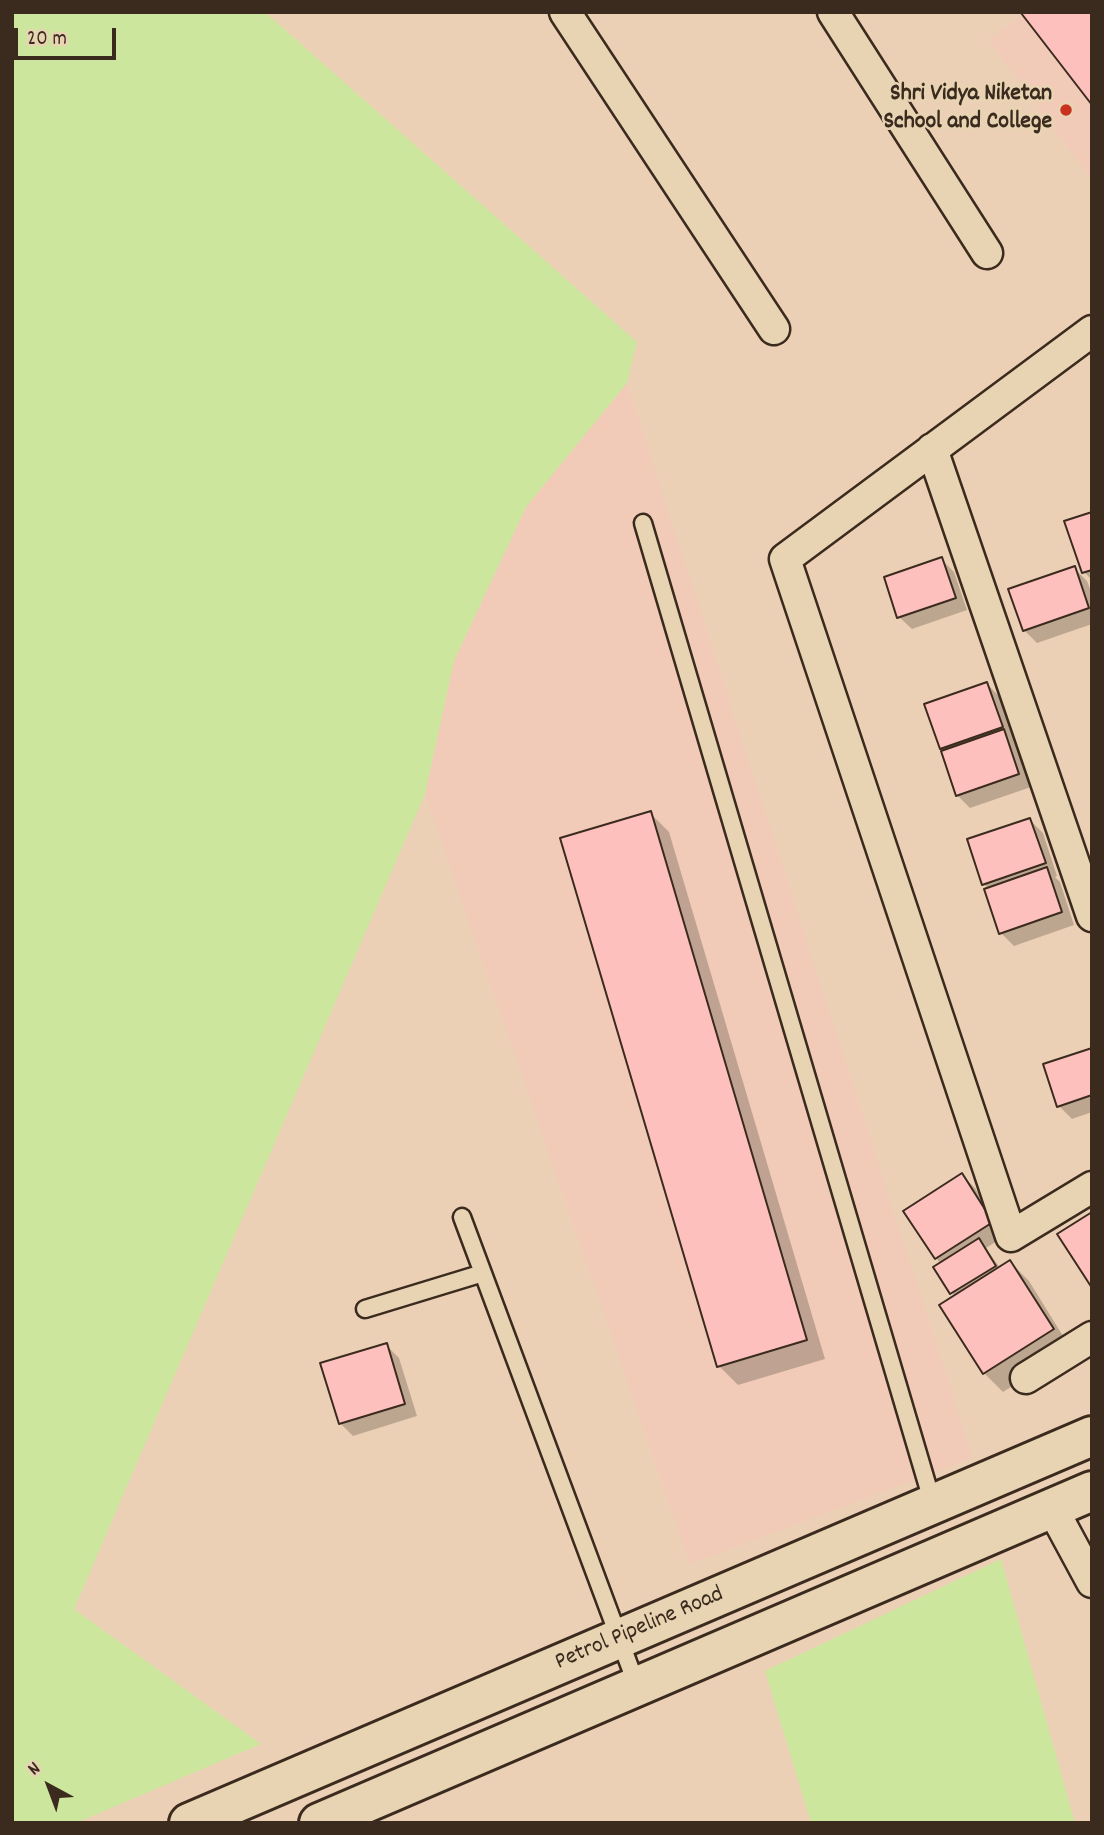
<!DOCTYPE html>
<html>
<head>
<meta charset="utf-8">
<style>
  body { margin:0 }
  #map { position:relative; width:1104px; height:1835px; overflow:hidden; background:#ecd0b5; font-family:Dekko,sans-serif }
  canvas { display:block }
  .frame { position:absolute; inset:0; border:14px solid #3b2a1e; pointer-events:none }
  .north { position:absolute; left:14px; top:1751px; width:70px; height:70px; -webkit-text-stroke:5px #e8d4b3; paint-order:stroke; rotate:319deg; font-size:19px; font-weight:700; line-height:28px; text-align:center; color:#3b2a1e }
  .north::after { content:''; display:block; margin:auto; width:24px; height:32px; background:#3b2a1e; clip-path:polygon(50% 0,100% 100%,50% 72%,0 100%) }
  .scale { position:absolute; left:14px; top:28px; width:102px; height:32px; box-sizing:border-box; border:4px solid #3b2a1e; border-top:0; padding-left:9px; font-size:21px; line-height:24px; white-space:nowrap; color:#3b2a1e; -webkit-text-stroke:5px #e8d4b3; paint-order:stroke }
</style>
</head>
<body>
<div id="map">
<canvas width="1104" height="1835"></canvas>
<div class="frame"></div>
<div class="north">N</div>
<div class="scale">20 m</div>
</div>
<script>
const context = document.querySelector('canvas').getContext('2d');
context.lineJoin = 'round';
function paint(path, color) {
  context.fillStyle = color;
  context.fill(path, 'evenodd');
}
function strokePath(path, color, width, dash) {
  context.strokeStyle = color;
  context.lineWidth = width;
  context.lineCap = dash ? 'butt' : 'round';
  context.setLineDash(dash || []);
  context.stroke(path);
}
function drawText(font, color, halo, rows, align = 'center') {
  context.font = font + ' Dekko,sans-serif';
  context.lineWidth = 5;
  context.setLineDash([]);
  context.textBaseline = 'middle';
  context.strokeStyle = halo;
  context.fillStyle = color;
  for (const [text, x, y, turn = 0] of rows) {
    context.save();
    context.translate(x, y);
    context.rotate((+turn || 0) * Math.PI / 180);
    context.textAlign = isNaN(turn) ? turn : align;
    if (halo) context.strokeText(text, 0, 0);
    context.fillText(text, 0, 0);
    context.restore();
  }
}
paint(new Path2D(`
  M1026,12h66v168l-104,-141z
  M627,383l346,1075 -283,106 -265,-770 29,-133 72,-154z`), '#f1cbb7');
paint(new Path2D(`
  M12,12h253l372,330 -10,41 -101,124 -72,154 -29,133 -351,815 187,135 -185,79h-64z
  M1001,1559l74,264h-264l-46,-152z`), '#cce69d');
paint(new Path2D(`
  M1092,513v67l-8,-8z
  M941,559l13,13 13,38 -55,19 -13,-12z
  M1074,568l13,13 5,13v30l-55,19 -13,-13z
  M987,684l13,13 31,90 -61,21 -13,-13 -16,-47z
  M650,813l19,19 156,527 -87,26 -19,-19z
  M1030,820l13,13 14,43 -2,1 5,5 14,43 -60,21 -13,-13 -12,-44 -5,-5z
  M1092,1049v63l-20,7 -13,-13z
  M962,1175l13,13 30,48 -19,12 14,20 10,-6 19,19 42,68 -68,43 -19,-19 -29,-76 -20,-30 6,-3 -5,-6z
  M386,1345l13,13 18,58 -64,20 -13,-13z`), '#0003');
const building = new Path2D(`
  M1091,12l1,1v92l-71,-92z
  M1092,512v58l-10,3 -18,-52z
  M942,557l14,41 -59,20 -13,-41z
  M1075,566l14,42 -66,23 -15,-42z
  M987,682l16,45 -63,22 -16,-45z
  M1004,729l15,45 -63,22 -15,-45z
  M651,811l156,529 -90,27 -157,-529z
  M1030,818l16,45 -64,22 -15,-46z
  M1047,867l15,45 -63,22 -15,-45z
  M1092,1048v47l-35,12 -14,-43z
  M962,1173l31,49 -58,37 -32,-48z
  M1092,1212v76l-35,-54z
  M979,1238l17,28 -46,28 -17,-27z
  M1010,1260l44,69 -71,45 -44,-69z
  M387,1343l18,61 -66,20 -19,-61z`);
paint(building, '#fdc0bd');
strokePath(building, '#3b2a1e', 2);
const service = new Path2D(`
  M643,523l290,981
  M462,1217l175,469
  M365,1309l118,-36`);
const minor = new Path2D(`
  M565,12l209,317
  M833,12l154,241
  M1092,331l-307,228 226,677 81,-49
  M932,449l160,467
  M1026,1378l66,-41
  M1052,1508l40,74`);
const secondary = new Path2D(`
  M189,1823l903,-387
  M319,1823l773,-332`);
strokePath(service, '#3b2a1e', 21);
strokePath(minor, '#3b2a1e', 35);
strokePath(secondary, '#3b2a1e', 44);
strokePath(service, '#e8d4b3', 16);
strokePath(minor, '#e8d4b3', 30);
strokePath(secondary, '#e8d4b3', 38);
for (const [x, y, r, color] of [
  [1066,110,7,"#c8321e"]
]) {
  const dot = new Path2D();
  dot.arc(x, y, r, 0, 2 * Math.PI);
  context.fillStyle = color;
  context.fill(dot);
  strokePath(dot, '#e8d4b3', 2.5);
}
drawText('bold 24px', '#3b2a1e', '#e8d4b3', [
  ["Shri Vidya Niketan",1052,96],
  ["School and College",1052,124]
], 'right');
drawText('24px', '#3b2a1e', '#e8d4b3', [
  ["Petrol Pipeline Road",640,1630,-23]
]);
</script>
</body>
</html>
